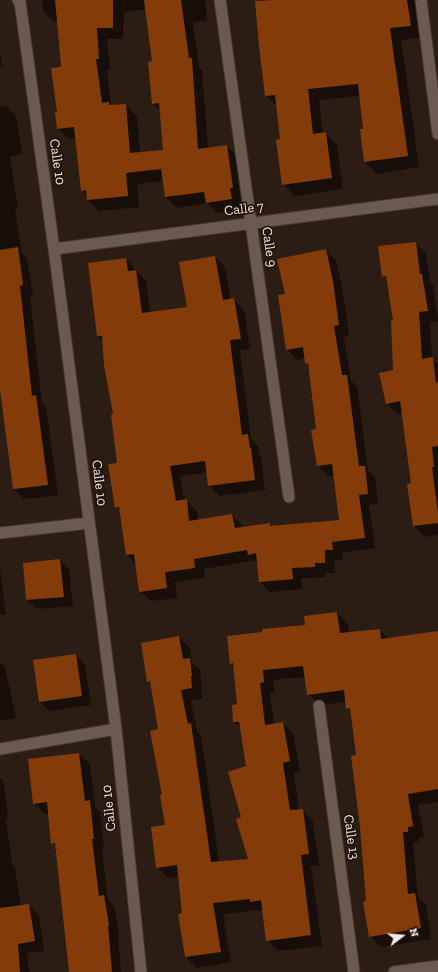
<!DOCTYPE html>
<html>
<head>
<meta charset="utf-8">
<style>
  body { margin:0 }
  #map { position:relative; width:438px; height:972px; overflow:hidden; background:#2b1c14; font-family:"Zilla Slab",serif }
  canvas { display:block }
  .north { position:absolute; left:382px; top:916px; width:40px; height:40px; -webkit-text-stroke:3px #21130b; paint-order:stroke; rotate:74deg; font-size:11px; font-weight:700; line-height:16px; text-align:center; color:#f4e9e4 }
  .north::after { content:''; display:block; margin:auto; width:14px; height:18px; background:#f4e9e4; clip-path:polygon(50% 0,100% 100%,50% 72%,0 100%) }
</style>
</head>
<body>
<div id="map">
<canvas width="438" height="972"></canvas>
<div class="north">N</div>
</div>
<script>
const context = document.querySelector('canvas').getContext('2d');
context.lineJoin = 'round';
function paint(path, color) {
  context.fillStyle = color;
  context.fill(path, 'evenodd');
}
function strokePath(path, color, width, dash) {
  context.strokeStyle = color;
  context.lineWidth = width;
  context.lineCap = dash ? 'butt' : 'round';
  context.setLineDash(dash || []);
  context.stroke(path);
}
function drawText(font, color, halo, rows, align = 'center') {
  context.font = font + ' "Zilla Slab",serif';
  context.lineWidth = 3.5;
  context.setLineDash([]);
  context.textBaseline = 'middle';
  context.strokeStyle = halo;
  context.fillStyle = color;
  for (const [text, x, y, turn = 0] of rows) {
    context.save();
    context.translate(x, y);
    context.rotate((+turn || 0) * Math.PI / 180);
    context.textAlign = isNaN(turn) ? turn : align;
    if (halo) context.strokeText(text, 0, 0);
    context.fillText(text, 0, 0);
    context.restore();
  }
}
paint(new Path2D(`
  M42,0h163l2,21 -14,1 6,45 3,3 6,79 19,-3 11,11 5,42h-2l1,11 -25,3 -9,-10 -31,5 -11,-11 -3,-16 -26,3 2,23 -40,4 -11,-11v-3l-6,-7 -6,-52 -7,1 -11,-11v-16l4,-44 -4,-47 -4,1 -11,-11zM146,9l7,53 -1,41 9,9 3,39 -24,2 -3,-37 -11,-11h-15l-4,-35h3l-3,-31h16l1,-27z
  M258,0h159l5,38 -21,2 18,127 -42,7 -12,-12 -4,-32h3l-4,-34 -41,4 4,34 2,-1 12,12 6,44 -48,7 -12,-12 -2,-44 -4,-34 -11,-10z
  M0,53l2,13h-2z
  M0,99l1,8 5,-1 10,10 6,38 -12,2 8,53h-3l7,44 5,5 6,37 -3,1 12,107 4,3 12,89 -34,4 -10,-10 -14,-99z
  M415,243l11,10 4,29 3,3 5,36 -8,1 2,37 6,5v171l-13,2 -11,-11 -5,-42h3l-9,-71 -5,1 -11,-10 7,-33v-50l-6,-40 -5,-5z
  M326,250l10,10 7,32 6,43 -5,1 7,45 6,5 11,84 7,7 3,27 -9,1 6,43 -33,5 1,7h-8v13h-10v4l-24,1 1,11 -32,3 -10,-10 -2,-19 -3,-3 -51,9 1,9 -30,4 2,16 -26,3 -11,-10 -4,-27 -9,-9 -7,-44 -4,-4 2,-43 -4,-49 -11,-74 -5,-5 -9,-72 37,-5 20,22 4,32 38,-5 27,-51 10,10 6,33 3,-1 10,11 6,39 -10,1 11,89 7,7 2,11 1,2 4,31 -46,6 -10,-11 -1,-13 -28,4 4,25 2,-1 11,11 1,10 34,-6 10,10 1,3 27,-4 2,3 68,-6 -5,-46 -6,1 -11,-10 -5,-35 4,-1 -8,-64 -3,-3v-5l-9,2 -10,-11 -1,-54z
  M60,560l9,10 4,36 -36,3 -10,-9 -3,-36z
  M0,569l6,45 -6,1z
  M337,613l11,11 1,9 31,-3 8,9 50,-7v170l-20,3 6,32 -6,1 1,4 -6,1 5,54 8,8 5,34 -50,8 -11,-11 -13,-180 -5,-43 -5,-5 -1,-6 -27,3 -11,-11 -2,-17 -33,3 2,13h-5l4,31 9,-1 10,11 7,38 -6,1 5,37h3l11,11 6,44 -8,1 11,80 -44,5 -11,-11 -3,-28 -4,-2 -37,4 8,48 -34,6 -11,-11 -7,-43h4l-4,-38 -11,2 -11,-11 9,-41 -7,-96 -8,-46 -3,-3 31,-44 11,11 2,15 8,7 2,17h-1l1,12 -11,1 6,31 4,4 18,127 30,-3 -7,-41 5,-51 -6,-39 -7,-6 4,-17 -4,-39 -3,-3 76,-37z
  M76,655l9,10 6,40 -42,6 -9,-9z
  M0,662l5,5 11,51 -16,3z
  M79,754l11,10 5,43 5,5 4,38h-2l6,50 6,6 5,29h-1l3,37h-51l-14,-125 -4,-4 -3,-29h-4l-11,-11z
  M0,778l4,4 4,37h-2l6,45 3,4 6,38 8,-1 10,10 5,36 -17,2 2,19h-29z`), '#0007');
paint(new Path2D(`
  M55,0h58v28h-16l2,31h-3l6,44 7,-1v3l17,-1 4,49 33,-3 -4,-47 -7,1 -4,-42 4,-1 -8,-61h37l8,58h3l6,91 29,-4 6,43h-3l2,11 -26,4 -2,-11 -39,5 -4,-28 -35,4 2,23 -41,4 -1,-10 -5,1 -7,-64 -17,2 -2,-17h2l-6,-44 9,-1 1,-2z
  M272,0h135l4,26 -21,2 18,128 -44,6 -4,-33h3l-5,-45 -50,5 5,45 13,-2 6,46 -50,7 -6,-45 4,-1 -5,-44 -10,1 -6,-50 -4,-45z
  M416,242l4,32h2l6,37 -9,1 3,47 11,-2 3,26 2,-1v64l-6,1 2,20h-2l6,46v10l-25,3 -6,-42 4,-1 -11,-82 -14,3 -7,-31 14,-3 -2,-50h2l-7,-44 -4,1 -4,-31z
  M18,247l5,38 -3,1 12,110 4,-1 12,90 -35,4 -13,-99v-140z
  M326,249l7,32 6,44 -5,1 8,49h5l12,91h6l3,28 -9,1 6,43 -33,4 1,8h-8v13h-10v4l-23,1 1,11 -34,3 -3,-29 -8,2 -1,-5 -53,9 1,9 -30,4 2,16 -28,4 -5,-38 -8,1 -7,-48 -4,1 -7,-44 9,-1 -6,-48 2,-1 -9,-49 -2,-29h-5l-9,-73 38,-5 2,13 8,-1 6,43 45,-6 -8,-45 36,-6 8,44 11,-2 7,41 -11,1 12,95 6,-1 2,14h1l4,32 -47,6 -3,-25 -35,5 6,35 11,-2 2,22 43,-7 3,14 35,-5v3l69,-6 -7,-56 -15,2 -6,-36 5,-1 -8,-66 -3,1 -2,-17 -17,3 -8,-55 7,-1 -8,-35z
  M60,559l4,38 -38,3 -3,-37z
  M337,612l3,21 40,-4 1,10 57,-8v158l-30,5 5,32 -5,1v5h-5l5,62 7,-1 6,35 -52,9 -6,-35 3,-1 -6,-74 -9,-71 5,-1 -6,-47 -4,1 -2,-19 -37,5 -4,-29 -40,4 1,12 -4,1 5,42 18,-3 7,39 -7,2 7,47 13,-1 6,45 -8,1 10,80 -45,6 -5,-41 -11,2v-3l-37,4 8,49 -36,5 -7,-43 4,-1 -5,-48 -21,3 -5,-41 14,-2 -5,-30h2l-12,-64 8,-2 -8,-48 -3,1 -6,-39 38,-7 4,23 7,-1 2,18h-1l1,12 -11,2 7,34 3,-1 20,139 37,-3 -12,-40 5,-2 -13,-45 18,-6 -7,-44h-6l-1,-17 5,-1 -4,-41 -3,1 -3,-28 35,-4v-3l43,-4 -1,-9z
  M76,654l6,42 -43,6 -6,-42z
  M79,753l6,48 5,-1 4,39h-2l7,57 5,-1 5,30h-1l4,47h-43l-14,-129 -4,1 -4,-42 -14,2 -5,-45z
  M29,904l6,37 -17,3 2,28h-20v-64z`), '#833c09');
const minor = new Path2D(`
  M18,0l2,2 34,247 62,480 25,243
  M220,0l69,497
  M421,0l17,134
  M54,249l384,-50
  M0,533l89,-10
  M319,706l35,266
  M0,749l116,-20
  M394,972l44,-6`);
strokePath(minor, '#443934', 13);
strokePath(minor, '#6c5a51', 11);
drawText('14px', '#f4e9e4', '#21130b', [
  ["Calle 10",57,162,82],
  ["Calle 7",244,209,-7],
  ["Calle 9",269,247,82],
  ["Calle 10",99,483,83],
  ["Calle 10",109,808,-96],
  ["Calle 13",351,837,82]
]);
</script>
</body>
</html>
